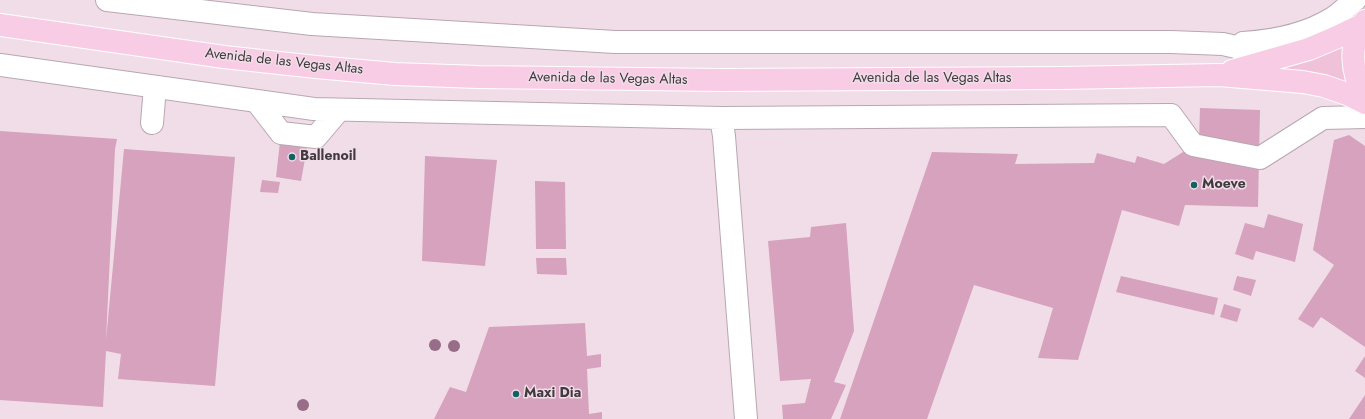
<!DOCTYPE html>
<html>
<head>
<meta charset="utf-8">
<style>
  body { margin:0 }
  canvas { display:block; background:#f0dde7 }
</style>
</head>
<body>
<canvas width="1365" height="419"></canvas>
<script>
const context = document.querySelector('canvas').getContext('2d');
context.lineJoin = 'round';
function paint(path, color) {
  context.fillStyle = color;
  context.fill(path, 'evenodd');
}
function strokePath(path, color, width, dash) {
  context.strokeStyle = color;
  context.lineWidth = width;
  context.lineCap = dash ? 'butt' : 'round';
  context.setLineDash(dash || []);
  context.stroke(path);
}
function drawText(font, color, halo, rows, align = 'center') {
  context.font = font + ' Jost,sans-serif';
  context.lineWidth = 3;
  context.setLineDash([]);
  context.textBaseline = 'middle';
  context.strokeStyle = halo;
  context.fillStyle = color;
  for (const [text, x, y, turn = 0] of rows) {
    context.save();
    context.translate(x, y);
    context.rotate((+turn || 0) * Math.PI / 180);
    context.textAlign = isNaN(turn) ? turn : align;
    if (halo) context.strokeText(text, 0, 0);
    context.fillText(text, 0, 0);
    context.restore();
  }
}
paint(new Path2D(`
  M1365,21v82l-146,-28z`), '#efc2da');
paint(new Path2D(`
  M1200,108l60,2 -2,97 -73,-2 -6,21 -57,-16 -44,150 -40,-2 15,-50 -79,-23 -47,134h-87l92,-267 86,2 -3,10 79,-1 3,-10 38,10 2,-7 27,8 35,-22z
  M0,131l117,8 -2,10 -9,191 18,-191 111,8 -20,229 -97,-7 3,-25 -15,-3 -3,56 -103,-7z
  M281,133l28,4 -8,44 -25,-4z
  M1349,135l16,11v201l-44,-30 -8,11 -15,-9 36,-54 -21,-15 21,-110z
  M425,156l72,4 -12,106 -63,-5z
  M262,180l18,2 -2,11 -18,-1z
  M535,181l30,1 1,67h-30z
  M1268,214l35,10 -8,38 -39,-11 -3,9 -18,-6 10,-31 19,5z
  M846,223l8,108 -20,51 12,3 -15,34h-48l-1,-14 23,-2 6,-24 -31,2 -12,-140 42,-4 1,-10z
  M536,258h30l1,17 -30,-1z
  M1121,276l97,22 -4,17 -98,-23z
  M1237,276l19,4 -5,16 -18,-6z
  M1224,304l17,5 -4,13 -17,-5z
  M585,323l2,33 14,-2v13l-14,2 2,45 13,-2v7h-168l16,-32 16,5 23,-65z
  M1365,356v22l-10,-7z
  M1365,395v24h-16z`), '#d6a2be');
const minor = new Path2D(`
  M107,0l205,24 303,18h556l52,2 56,13
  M1243,43c32,-2 63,-8 90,-25 8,-5 15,-13 22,-18
  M0,65l314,44 407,9 450,-3 22,30 67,13 63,-40 42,-1
  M257,102l24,31 35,4 23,-27
  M721,118l3,18 22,283
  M152,123l3,-36`);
const major = new Path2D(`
  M1365,21c-17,22 -14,53 0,75
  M0,25l224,32 92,10 79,7 83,3 244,3 340,-2 157,-3 84,7 21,4 23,8 18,9
  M1232,71l77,-22 26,-11 27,-13`);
strokePath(minor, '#b9a7b0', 24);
strokePath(major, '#fff', 24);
strokePath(minor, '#fff', 22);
strokePath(major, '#f9cce5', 22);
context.fillStyle = '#976d87';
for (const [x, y] of [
  [435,345],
  [454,346],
  [303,405]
]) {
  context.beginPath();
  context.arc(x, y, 6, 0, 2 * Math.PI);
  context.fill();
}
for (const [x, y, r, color] of [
  [292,157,4,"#116262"],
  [1194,185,4,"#116262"],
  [516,394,4,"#116262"]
]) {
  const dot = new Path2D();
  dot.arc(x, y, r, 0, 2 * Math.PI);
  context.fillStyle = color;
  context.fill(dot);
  strokePath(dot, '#f0dde7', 1.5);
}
drawText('14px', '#413a3e', '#f0dde7', [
  ["Avenida de las Vegas Altas",284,62,6],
  ["Avenida de las Vegas Altas",608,79,1],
  ["Avenida de las Vegas Altas",932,79]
]);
drawText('bold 14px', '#413a3e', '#f0dde7', [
  ["Ballenoil",300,157],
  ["Moeve",1202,185],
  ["Maxi Dia",524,394]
], 'left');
</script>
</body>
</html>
